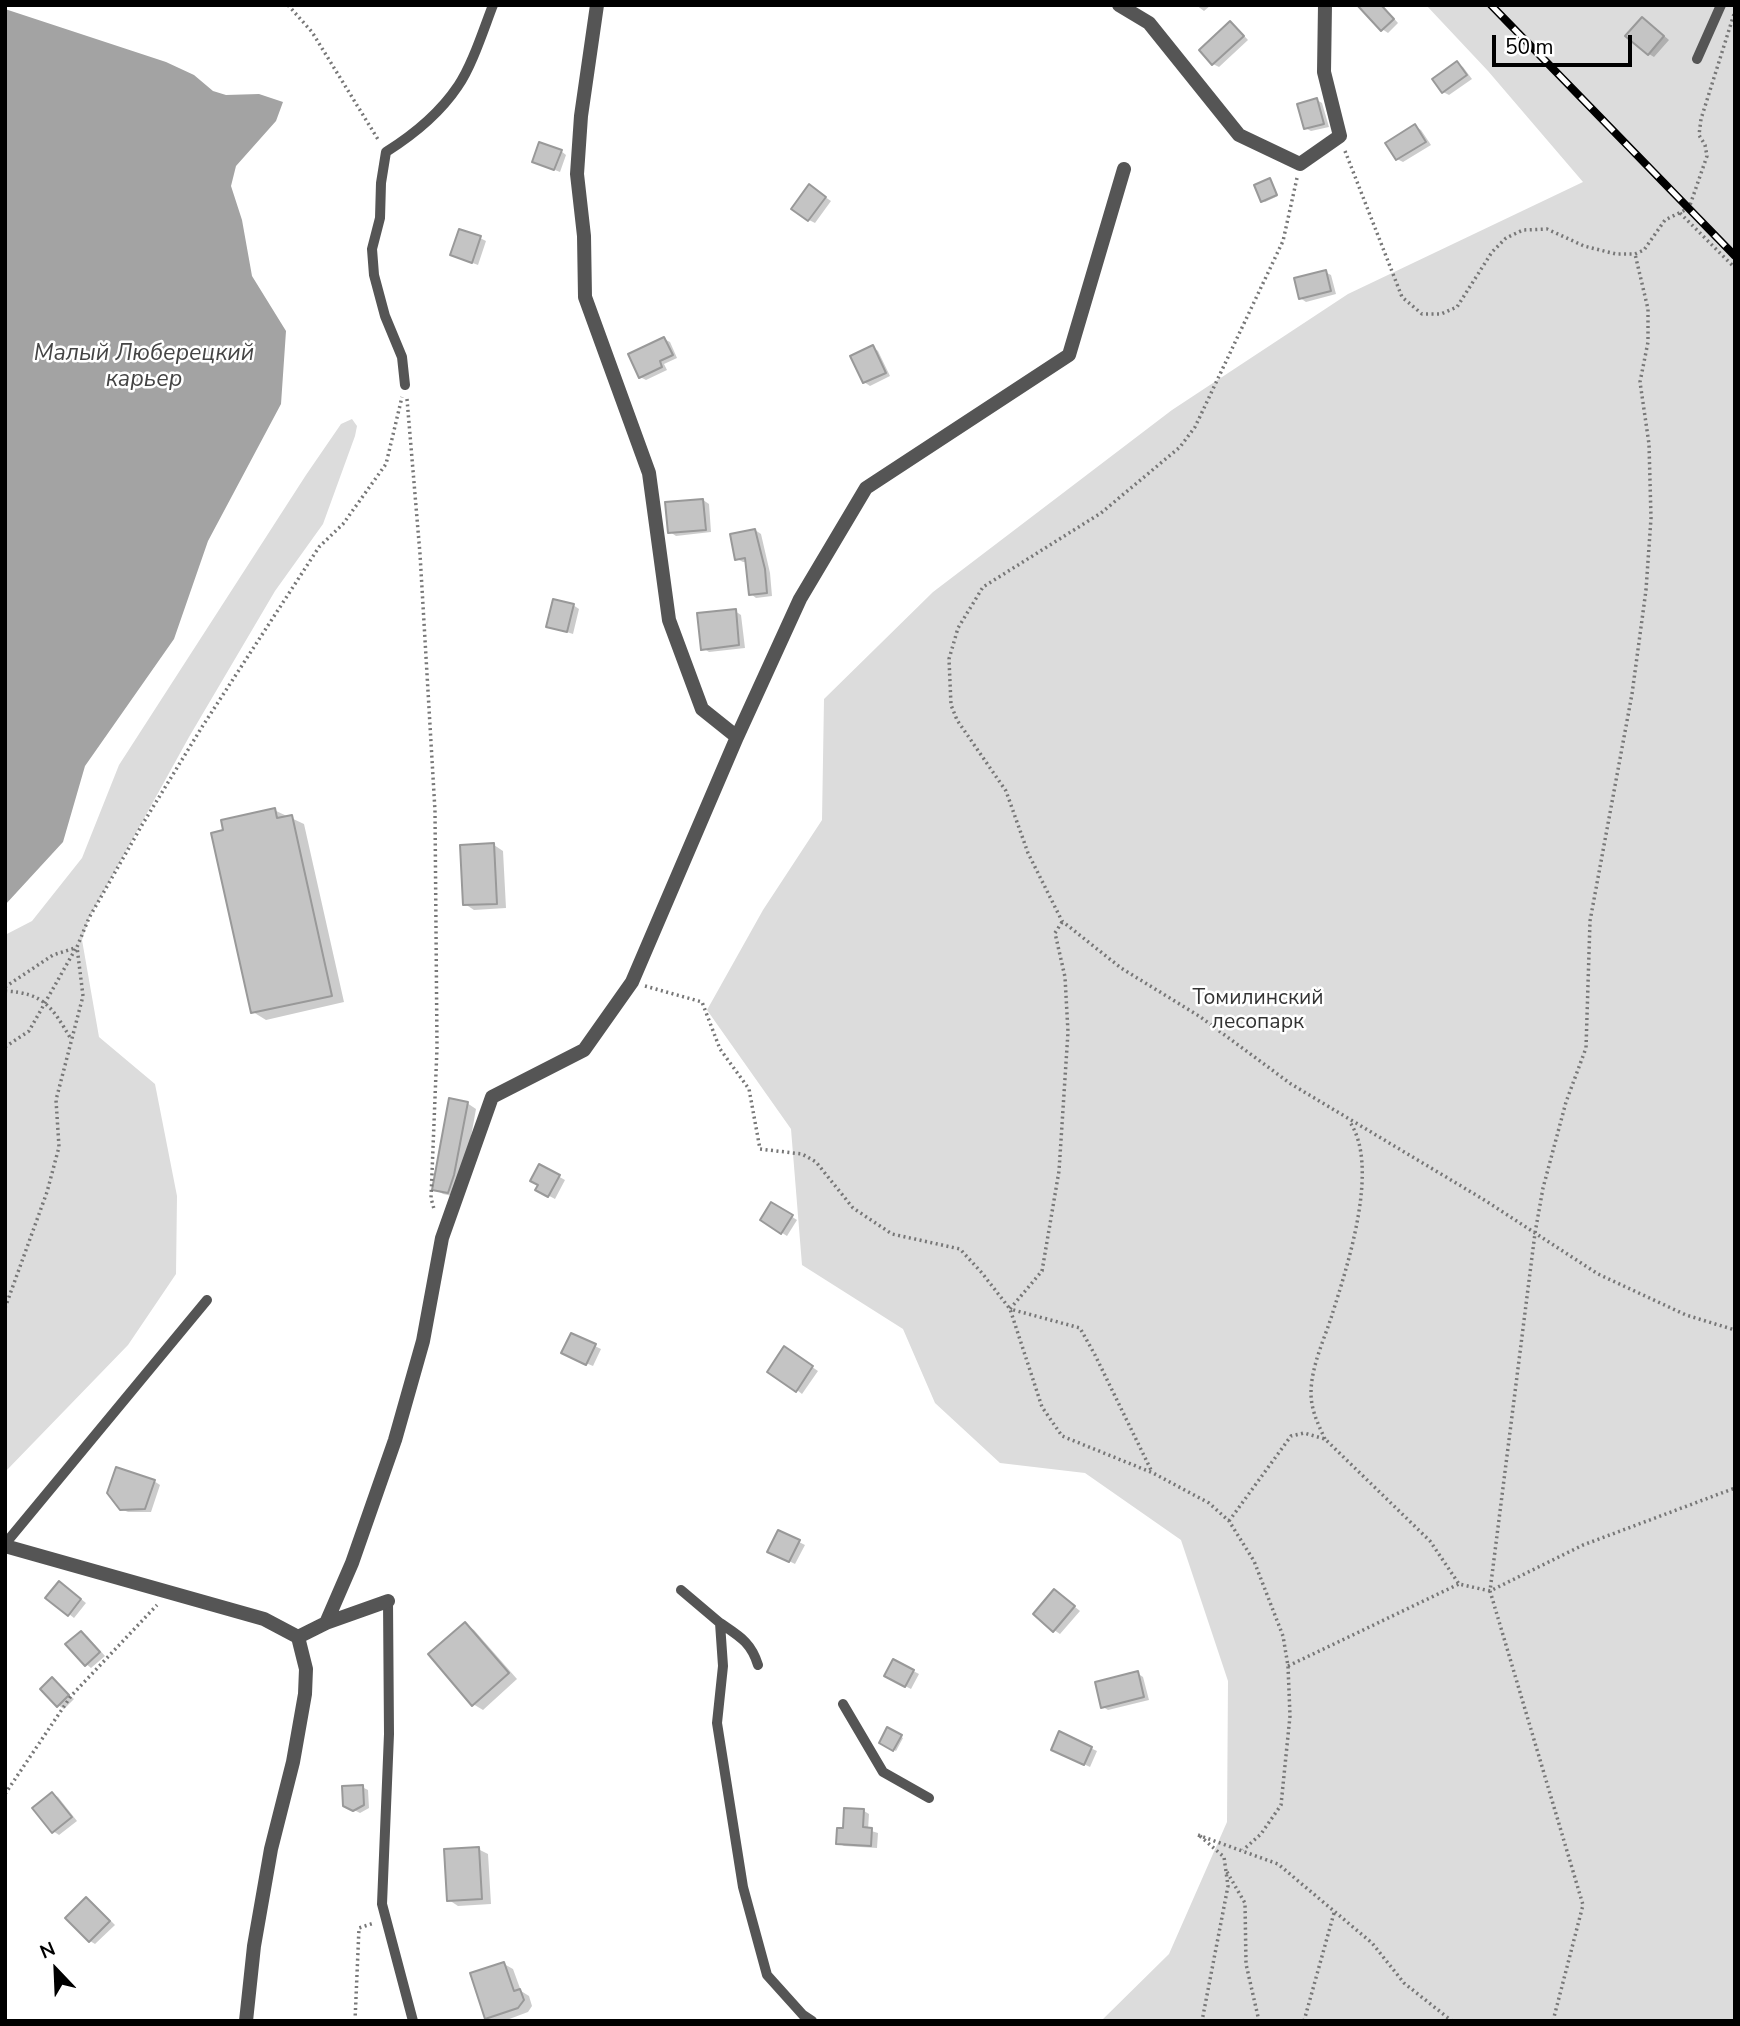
<!DOCTYPE html>
<html>
<head>
<meta charset="utf-8">
<style>
  body { margin:0 }
  #map { position:relative; width:1740px; height:2026px; overflow:hidden; background:#fff; font-family:"Nunito Sans",sans-serif }
  canvas { display:block }
  .frame { position:absolute; inset:0; border:7px solid #000; pointer-events:none }
  .north { position:absolute; left:21px; top:1935px; width:70px; height:70px; -webkit-text-stroke:5px #fff; paint-order:stroke; rotate:337deg; font-size:19px; font-weight:700; line-height:28px; text-align:center; color:#000 }
  .north::after { content:''; display:block; margin:auto; width:24px; height:32px; background:#000; clip-path:polygon(50% 0,100% 100%,50% 72%,0 100%) }
  .scale { position:absolute; left:1492px; top:35px; width:140px; height:32px; box-sizing:border-box; border:4px solid #000; border-top:0; padding-left:9px; font-size:21px; line-height:24px; white-space:nowrap; color:#000; -webkit-text-stroke:5px #fff; paint-order:stroke }
</style>
</head>
<body>
<div id="map">
<canvas width="1740" height="2026"></canvas>
<div class="frame"></div>
<div class="north">N</div>
<div class="scale">50 m</div>
</div>
<script>
const context = document.querySelector('canvas').getContext('2d');
context.lineJoin = 'round';
function paint(path, color) {
  context.fillStyle = color;
  context.fill(path, 'evenodd');
}
function strokePath(path, color, width, dash) {
  context.strokeStyle = color;
  context.lineWidth = width;
  context.lineCap = dash ? 'butt' : 'round';
  context.setLineDash(dash || []);
  context.stroke(path);
}
function drawText(font, color, halo, rows, align = 'center') {
  context.font = font + ' "Nunito Sans",sans-serif';
  context.lineWidth = 5;
  context.setLineDash([]);
  context.textBaseline = 'middle';
  context.strokeStyle = halo;
  context.fillStyle = color;
  for (const [text, x, y, turn = 0] of rows) {
    context.save();
    context.translate(x, y);
    context.rotate((+turn || 0) * Math.PI / 180);
    context.textAlign = isNaN(turn) ? turn : align;
    if (halo) context.strokeText(text, 0, 0);
    context.fillText(text, 0, 0);
    context.restore();
  }
}
paint(new Path2D(`
  M1426,5h309v2016h-634l68,-67 58,-132 1,-141 -47,-141 -96,-67 -85,-10 -65,-60 -32,-74 -101,-64 -11,-136 -84,-119 56,-100 59,-90 2,-121 109,-107 239,-182 176,-116 235,-112 -95,-111z
  M352,419l5,7 -2,10 -32,88 -48,67 -86,146 -100,181 -7,22 17,97 56,47 22,112 -1,78 -48,71 -123,127v-537l27,-14 50,-63 37,-93 187,-290 35,-51z`), '#dcdcdc');
paint(new Path2D(`
  M5,9l161,53 28,13 19,16 13,4 33,-1 24,8 -7,19 -40,45 -5,20 11,34 10,56 34,55 -5,73 -73,137 -34,98 -89,127 -22,76 -58,63z`), '#a3a3a3');
paint(new Path2D(`
  M1196,5h15l-7,6z
  M1360,5h22l16,18 -10,10 -6,-4z
  M1648,22l21,18 -15,17 -5,-3z
  M1230,24l6,3 12,13 -29,27 -6,-3z
  M1457,63l6,4 9,12 -23,16 -6,-3z
  M1317,100l5,3 7,24 -18,4 -6,-3z
  M1415,126l6,4 10,15 -28,17 -6,-3z
  M561,151l5,4 -6,17 -20,-8z
  M1270,180l2,2 6,14 -13,6 -2,-1z
  M815,190l16,11 -16,22 -6,-3z
  M480,238l6,3 -8,24 -21,-8z
  M1325,272l6,3 5,19 -30,8 -6,-4z
  M664,339l6,3 7,16 -13,6 3,6 -21,10 -6,-3z
  M873,347l5,4 12,25 -20,10 -6,-4z
  M703,500l6,4 2,28 -35,4 -6,-4z
  M755,530l6,4 9,39 2,23 -16,2 -5,-4 -4,-32h-4l-6,-3z
  M573,605l6,4 -6,25 -25,-8z
  M735,611l6,4 4,33 -36,4 -6,-4z
  M274,810l30,14 40,178 -78,18 -13,-8z
  M494,845l9,6 3,57 -32,2 -9,-6z
  M467,1103l9,6 -13,72 -6,16 -14,-3 -9,-5z
  M540,1166l25,14 -10,19 -17,-9z
  M772,1204l25,16 -10,16 -25,-16z
  M572,1335l29,14 -8,17 -24,-10z
  M790,1352l28,19 -16,23 -5,-4z
  M154,1481l6,4 -9,27h-23l-7,-3z
  M799,1542l6,3 -10,19 -20,-10z
  M65,1586l21,17 -12,15 -5,-4z
  M1055,1591l25,20 -20,23 -6,-4z
  M465,1624l9,6 43,49 -34,31 -10,-6z
  M81,1633l6,3 18,20 -14,12 -5,-4z
  M894,1661l25,13 -8,15 -25,-13z
  M1137,1673l6,4 6,23 -41,10 -5,-3z
  M52,1680l22,19 -10,10 -6,-4z
  M888,1729l15,9 -7,13 -15,-9z
  M1060,1734l37,17 -7,16 -31,-15z
  M362,1787l6,3 1,18 -9,5 -16,-8z
  M53,1794l5,3 19,24 -18,14 -6,-4z
  M864,1811l5,3 -1,16 10,3 -1,15 -33,-2 -6,-3 6,-13z
  M478,1849l10,5 3,50 -33,2 -9,-6z
  M87,1899l5,3 23,23 -20,19 -5,-3z
  M504,1964l9,5 8,22 8,5 3,10 -4,6 -24,9h-12l-5,-3z`), '#0003');
const building = new Path2D(`
  M1357,5h24l13,14 -13,12z
  M1642,17l22,19 -16,19 -23,-19z
  M1230,21l14,15 -32,29 -13,-15z
  M1457,61l10,14 -25,18 -10,-14z
  M1317,98l7,26 -20,5 -7,-25z
  M1415,124l11,18 -30,18 -11,-17z
  M539,142l23,8 -8,20 -22,-8z
  M1270,178l7,17 -16,7 -7,-17z
  M809,184l17,13 -18,24 -17,-12z
  M459,229l22,7 -9,27 -22,-8z
  M1326,270l5,21 -32,8 -5,-21z
  M664,337l9,18 -13,6 2,6 -23,11 -11,-24z
  M873,345l13,28 -23,10 -13,-27z
  M703,499l3,31 -38,3 -3,-31z
  M755,529l10,40 2,24 -18,2 -4,-37 -10,2 -5,-26z
  M553,599l21,5 -7,28 -21,-5z
  M736,609l3,36 -38,5 -4,-37z
  M275,808l2,10 15,-3 40,181 -81,17 -40,-180 12,-3 -2,-10z
  M494,843l3,61 -34,1 -3,-60z
  M449,1098l19,4 -14,73 -6,18 -16,-3z
  M539,1164l21,11 -12,22 -13,-7 3,-5 -8,-4z
  M771,1202l22,13 -12,19 -21,-14z
  M571,1333l25,11 -10,21 -25,-12z
  M784,1346l29,20 -17,26 -29,-20z
  M116,1467l39,13 -10,29 -25,1 -13,-17z
  M778,1530l22,10 -11,22 -22,-10z
  M59,1581l22,18 -13,17 -23,-18z
  M1054,1589l21,17 -22,26 -20,-18z
  M465,1622l44,51 -37,33 -44,-52z
  M81,1631l19,21 -15,14 -20,-22z
  M893,1659l21,11 -9,17 -21,-11z
  M1138,1671l6,26 -43,11 -6,-26z
  M52,1677l17,18 -12,12 -17,-18z
  M887,1727l15,8 -9,16 -14,-8z
  M1059,1731l33,16 -8,18 -33,-15z
  M363,1785l1,20 -11,6 -10,-5 -1,-20z
  M52,1792l20,25 -20,16 -20,-25z
  M844,1808l20,1 -1,18 9,1 -1,18 -35,-2 1,-16h6z
  M479,1847l3,52 -35,2 -3,-52z
  M86,1897l24,24 -21,21 -24,-24z
  M504,1962l10,29 6,-2 4,11 -6,8 -33,11 -15,-46z`);
paint(building, '#c4c4c4');
strokePath(building, '#999', 2);
strokePath(new Path2D(`
  M288,5l24,27 67,109
  M1345,151l57,146 20,17h19l16,-7 35,-55 14,-14 17,-8 24,-1 37,17 32,8h19l9,-4 21,-30 24,-12 18,-52 -2,-11 -6,-10 2,-16 33,-105
  M1297,178l-14,63 -88,186 -15,20 -79,66 -118,74 -25,41 -9,31 2,46 6,15 49,71 22,62 34,68 59,47 78,48 92,68 195,117 112,73 88,41 49,15
  M1680,213l55,55
  M407,399l13,155 15,257 2,237 -6,150 3,11
  M1062,922l-7,11 10,44 3,55 -9,139 -17,100 -32,38 70,19 15,27 57,117
  M645,986l57,16 18,47 29,40 11,60 42,5 14,8 37,46 39,26 68,15 22,24 28,36 32,98 20,29 91,37 56,30 20,18 25,40 29,75 5,30 2,50 -9,89 -20,29 -18,16
  M5,987l48,-32 22,-7
  M5,991c39,2 47,16 66,48
  M5,1047l24,-16 47,-83
  M5,1308l42,-116 12,-45 -3,-47 27,-104 -6,-49 12,-29 53,-93 60,-98 117,-180 24,-23 43,-60 16,-67
  M1325,1439c-7,-15 -14,-29 -14,-46 0,-26 13,-53 21,-78 15,-48 49,-150 17,-194
  M1229,1521l62,-85 13,-3 21,6 105,102 29,43 31,7 45,-358 8,-45 23,-86 20,-54 4,-127 42,-227 14,-104 5,-72 -2,-74 -9,-62 8,-40v-33l-13,-55
  M1288,1666l171,-82
  M5,1794l66,-98 86,-91
  M1198,1835l80,29 94,79 32,40 48,38
  M1200,1836l24,21 4,29 -26,135
  M1227,1872l18,31 1,61 13,57
  M355,2021l4,-93 15,-5
  M1304,2021l30,-108
  M1553,2021l30,-116 -93,-314 93,-46 152,-57`), '#777', 3.5, [2, 3.5]);
strokePath(new Path2D(`
  M1697,59l24,-54
  M405,385l-3,-28 -17,-41 -11,-41 -2,-26 8,-31 1,-35 5,-31c27,-17 54,-39 72,-66 14,-20 26,-58 35,-81
  M5,1544l202,-244
  M681,1590l39,33 3,43 -6,57 26,164 24,88 36,40 9,6
  M388,1601l1,133 -7,170 31,117
  M720,1623c19,13 31,19 38,42
  M843,1704l40,68 46,26`), '#555', 10);
strokePath(new Path2D(`
  M597,5l-16,111 -4,58 7,62 1,61 64,176 20,147 33,89 35,28
  M1119,5l30,18 90,112 61,29 40,-28 -16,-64 1,-67
  M5,1546l259,73 34,18 8,32 -1,25 -12,68 -22,87 -17,97 -8,75
  M326,1623l26,-60 43,-123 28,-99 19,-103 50,-141 92,-47 48,-68 105,-245 63,-138 66,-111 203,-133 55,-186
  M298,1637l28,-14 62,-22`), '#555', 14);
const rail = new Path2D(`
  M1491,5l244,251`);
strokePath(rail, '#000', 8);
strokePath(rail, '#fff', 5, [16]);
drawText('21px', '#333', '#fff', [
  ["Томилинский",1258,999],
  ["лесопарк",1258,1023]
]);
drawText('italic 23px', '#444', '#fff', [
  ["Малый Люберецкий",144,354],
  ["карьер",144,380]
]);
</script>
</body>
</html>
